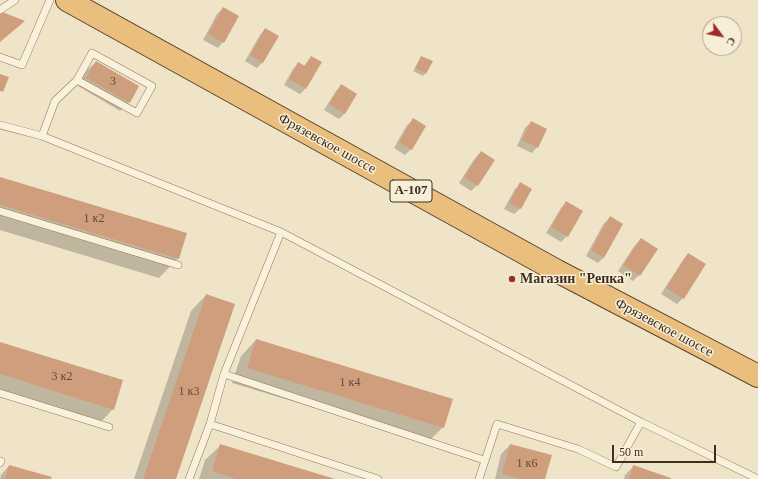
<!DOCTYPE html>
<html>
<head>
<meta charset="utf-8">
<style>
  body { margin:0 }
  #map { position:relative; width:758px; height:479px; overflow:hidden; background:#f0e4c8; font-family:"Times New Roman",serif }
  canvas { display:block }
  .north { position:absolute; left:702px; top:16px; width:40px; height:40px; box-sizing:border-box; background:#f7eed8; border:1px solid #ada18e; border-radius:50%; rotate:122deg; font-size:11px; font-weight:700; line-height:16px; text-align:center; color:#3d2e20 }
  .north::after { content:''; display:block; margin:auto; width:14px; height:18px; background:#9e2a2b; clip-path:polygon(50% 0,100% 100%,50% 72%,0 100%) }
  .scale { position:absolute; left:612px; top:445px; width:104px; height:18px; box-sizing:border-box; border:2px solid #3d2e20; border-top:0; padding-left:5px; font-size:12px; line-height:14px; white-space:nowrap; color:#3d2e20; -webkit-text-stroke:3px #f7eed8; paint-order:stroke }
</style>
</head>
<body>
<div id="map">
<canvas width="758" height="479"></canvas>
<div class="north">С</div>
<div class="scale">50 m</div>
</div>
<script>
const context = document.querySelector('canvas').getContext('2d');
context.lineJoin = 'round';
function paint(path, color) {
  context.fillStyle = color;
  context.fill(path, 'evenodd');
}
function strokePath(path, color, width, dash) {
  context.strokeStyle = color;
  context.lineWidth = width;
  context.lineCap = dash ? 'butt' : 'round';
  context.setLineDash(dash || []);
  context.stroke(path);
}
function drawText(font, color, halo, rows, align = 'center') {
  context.font = font + ' "Times New Roman",serif';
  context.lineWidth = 3;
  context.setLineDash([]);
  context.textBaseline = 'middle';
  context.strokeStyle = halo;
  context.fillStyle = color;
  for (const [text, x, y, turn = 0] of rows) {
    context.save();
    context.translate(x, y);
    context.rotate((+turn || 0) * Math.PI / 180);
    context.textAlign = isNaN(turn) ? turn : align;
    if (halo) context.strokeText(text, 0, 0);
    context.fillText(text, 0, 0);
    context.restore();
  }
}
paint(new Path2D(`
  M223,8v34l-5,6 -15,-8 14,-26z
  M265,29l-2,33 -6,6 -12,-7 15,-26z
  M311,57l-6,32 -5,5 -16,-9 9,-16 6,-6 5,3z
  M422,57l3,16 -2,3 -10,-5z
  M96,62l33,40 -9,9 -42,-25 9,-16z
  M341,86l4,27 -6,6 -15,-9 12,-19z
  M413,120l-2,29 -6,6 -11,-7 13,-23z
  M531,122l6,25 -5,6 -15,-7 8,-18z
  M481,152l12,8 -16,25 -6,6 -12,-8 16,-25z
  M0,178l178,80 -19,20 -159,-48z
  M521,184l10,6 -11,19 -6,5 -10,-5 11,-20z
  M567,202v34l-6,6 -15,-9 15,-25z
  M610,218l-6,39 -6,6 -12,-7 18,-33z
  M641,239l-2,36 -6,6 -15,-10 17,-26z
  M688,254l16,10 -21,34 -6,6 -16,-10 22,-34z
  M206,295l-31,184h-41l57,-168z
  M256,340l187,87 -15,15 -196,-59 9,-27z
  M0,343l113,66 -15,16 -98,-31z
  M221,445l112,34h-134l6,-19z
  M510,445l34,34h-49l6,-25z
  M9,466l41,13h-50l1,-4z
  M634,466l36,13h-46l1,-4z`), '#0003');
paint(new Path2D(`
  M223,7l16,9 -15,27 -16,-9z
  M0,11l25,10 -25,21z
  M265,28l14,8 -16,27 -13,-8z
  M311,56l11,6 -16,27 -17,-10 9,-17 7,4z
  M421,56l12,5 -7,13 -11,-6z
  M96,61l43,25 -9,17 -44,-25z
  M0,74l9,3 -6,15 -3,-1z
  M341,84l16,10 -12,20 -16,-10z
  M413,118l13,8 -14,24 -13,-8z
  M531,121l16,8 -9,19 -16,-8z
  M481,151l14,9 -17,26 -14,-9z
  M0,177l187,56 -8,26 -179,-54z
  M520,182l12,7 -11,20 -12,-6z
  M566,201l17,10 -15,26 -17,-10z
  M610,216l13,8 -19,34 -13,-8z
  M641,238l17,11 -18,27 -17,-11z
  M688,253l18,11 -22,35 -18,-11z
  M206,294l29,10 -59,175h-33z
  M256,339l197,60 -9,29 -197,-60z
  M0,342l123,38 -9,30 -114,-36z
  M220,444l115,35h-99l-24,-8z
  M510,444l42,11 -7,24h-24l-19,-5z
  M9,465l43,12 -1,2h-46z
  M633,465l38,13v1h-42z`), '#cf9f7d');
const service = new Path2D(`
  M0,10l15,-10
  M0,57l22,8 28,-65
  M0,125l42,11 239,96 360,190 117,57
  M42,136l13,-35 22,-21 15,-27 60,33 -15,27 -60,-33
  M0,211l178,54
  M224,374l260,86
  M0,393l109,34
  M210,424l168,55
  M0,463l1,-2
  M189,479l21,-55 14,-50 57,-142
  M479,479l18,-55 81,25 38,18 25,-45`);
const trunk = new Path2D(`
  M67,0l490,271 201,105`);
strokePath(service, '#8d765c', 8);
strokePath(trunk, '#5b4430', 24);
strokePath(service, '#faf1dc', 7);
strokePath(trunk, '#eabe7c', 22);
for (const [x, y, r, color] of [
  [512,279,4,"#9e2a2b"]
]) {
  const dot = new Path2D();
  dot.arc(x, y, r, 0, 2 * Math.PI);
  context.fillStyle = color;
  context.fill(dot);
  strokePath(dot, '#f7eed8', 1.5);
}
drawText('12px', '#624a37', null, [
  ["3",113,82],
  ["1 к2",94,219],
  ["3 к2",62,377],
  ["1 к4",350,383],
  ["1 к3",189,392],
  ["1 к6",527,464]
]);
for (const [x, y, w] of [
  [411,191,42]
]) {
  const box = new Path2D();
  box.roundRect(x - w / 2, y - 11, w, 22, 3);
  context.fillStyle = '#f7eed8';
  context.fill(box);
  strokePath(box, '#3d2e20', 1);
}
drawText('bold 13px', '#3d2e20', null, [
  ["А-107",411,191]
]);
drawText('14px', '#3d2e20', '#f7eed8', [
  ["Фрязевское шоссе",327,144,29],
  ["Фрязевское шоссе",664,328,28]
]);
drawText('bold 14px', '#3d2e20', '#f7eed8', [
  ["Магазин \"Репка\"",520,279]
], 'left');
</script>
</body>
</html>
